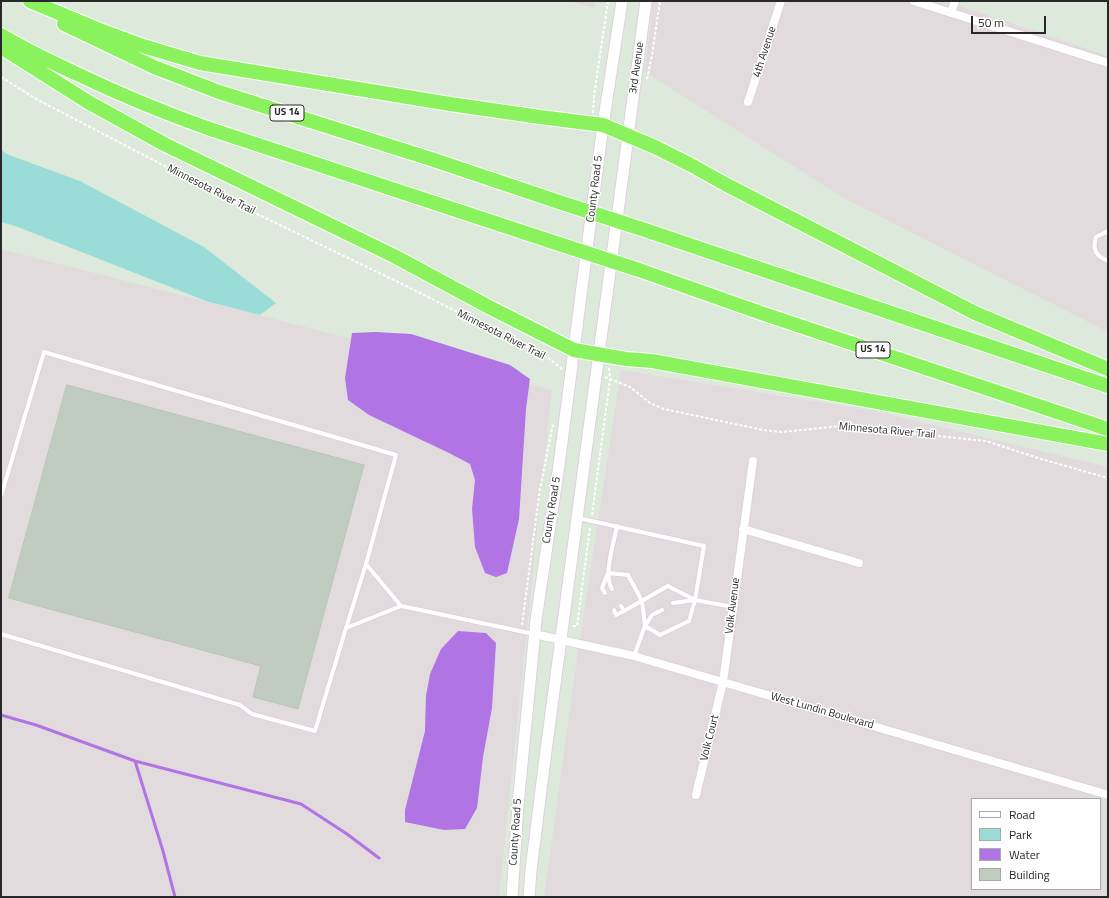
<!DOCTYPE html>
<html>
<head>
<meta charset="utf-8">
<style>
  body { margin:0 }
  #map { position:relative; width:1109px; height:898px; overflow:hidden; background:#ddeadb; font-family:"Titillium Web",sans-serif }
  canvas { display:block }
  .frame { position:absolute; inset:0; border:2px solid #282828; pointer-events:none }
  .legend { position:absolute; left:971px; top:798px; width:130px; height:92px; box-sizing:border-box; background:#fff; border:1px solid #a9a9a9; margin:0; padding:5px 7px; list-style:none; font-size:12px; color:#282828 }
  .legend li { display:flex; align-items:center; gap:8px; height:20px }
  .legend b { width:20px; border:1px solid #a9a9a9 }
  .scale { position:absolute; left:971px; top:16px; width:75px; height:18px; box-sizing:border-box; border:2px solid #282828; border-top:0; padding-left:5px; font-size:12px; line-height:14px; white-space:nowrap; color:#282828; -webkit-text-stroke:3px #fff; paint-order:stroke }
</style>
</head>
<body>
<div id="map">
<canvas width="1109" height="898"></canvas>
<div class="frame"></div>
<ul class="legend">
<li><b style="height:5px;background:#fff"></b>Road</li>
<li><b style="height:11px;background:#9addd8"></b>Park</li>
<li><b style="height:11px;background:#b074e5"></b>Water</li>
<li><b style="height:11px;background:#c1ccc0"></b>Building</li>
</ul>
<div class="scale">50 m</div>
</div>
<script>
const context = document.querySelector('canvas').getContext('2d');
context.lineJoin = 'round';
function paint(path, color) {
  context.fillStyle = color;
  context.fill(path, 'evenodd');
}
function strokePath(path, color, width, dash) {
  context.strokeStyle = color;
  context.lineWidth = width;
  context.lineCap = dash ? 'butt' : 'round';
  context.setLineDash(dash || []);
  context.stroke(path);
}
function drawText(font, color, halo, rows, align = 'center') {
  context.font = font + ' "Titillium Web",sans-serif';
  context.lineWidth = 3;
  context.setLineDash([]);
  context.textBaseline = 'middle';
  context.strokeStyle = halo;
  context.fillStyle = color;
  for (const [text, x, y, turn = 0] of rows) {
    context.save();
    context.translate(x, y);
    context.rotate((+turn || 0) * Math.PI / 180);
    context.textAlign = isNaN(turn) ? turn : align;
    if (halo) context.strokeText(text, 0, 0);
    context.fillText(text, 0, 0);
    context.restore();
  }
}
paint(new Path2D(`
  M570,1h25l-1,7z
  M653,1h293l162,55v276l-263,-133 -200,-127z
  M1,249l551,141 -53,507h-498z
  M621,370l254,41 233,56v430h-564l33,-239zM972,799h128v90h-128z`), '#e2dbde');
paint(new Path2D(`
  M1,150l8,5 71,26 124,66 72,56 -16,12 -54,-14 -188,-74 -17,-5z`), '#9addd8');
paint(new Path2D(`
  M375,332l36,2 99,31 20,14 -4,30 -7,110 -12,54 -11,4 -11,-4 -10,-26 -3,-38 3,-29 -5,-16 -23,-12 -78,-37 -21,-15 -3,-22 7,-45z
  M458,631l28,2 10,10 -4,65 -9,49 -6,51 -12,21 -21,1 -39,-8v-12l20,-79 1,-35 4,-22 11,-25z`), '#b074e5');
strokePath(new Path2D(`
  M1,715l35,10 99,36 166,43 46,30 32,24
  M135,761l28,90 12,46`), '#b074e5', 3);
const building = new Path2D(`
  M67,385l297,80 -66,244 -45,-12 8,-31 -252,-68z`);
paint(building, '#c1ccc0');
strokePath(building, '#b6c5b5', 1);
const lane = new Path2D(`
  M1108,231l-12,6c-4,13 0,19 12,24
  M1,496l43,-144 352,103 -30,109 -20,64 -31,103 -63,-17 -12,-9 -239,-71
  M578,518l126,28 -9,54 38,7
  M366,564l35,42 133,28
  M612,589c-9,-15 2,-46 5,-63
  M605,593l-3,-5 6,-15 20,2 14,26 3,25 7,-11 10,-5
  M621,606l3,5 44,-25 27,14 -22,3
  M614,610l2,5 8,-4
  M346,628l55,-22
  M634,656l11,-30 15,9 29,-14 6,-21`);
const street = new Path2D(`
  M914,1l194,62
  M951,13l4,-12
  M748,102l33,-101
  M743,529l116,34
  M534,634l100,22 474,139
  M696,795l27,-113 30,-221`);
const secondary = new Path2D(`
  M512,897l6,-92 18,-185 23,-155 44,-340 19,-124
  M529,897l2,-27 13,-104 102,-765`);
const highway = new Path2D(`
  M30,1l67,28 46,17 57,17 250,41 90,13 63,8 52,22 36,18 34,19 250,129 133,56
  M64,24l90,43 65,25 215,68 128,43
  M1,35c24,15 48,26 74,38 44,21 89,40 135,56l343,113
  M1,47l87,55 76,42 230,112 95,51 85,43 52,9 26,2 456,83
  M645,230l463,156
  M639,270l125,44 344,115`);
strokePath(lane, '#e0d0df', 6);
strokePath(street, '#e0d0df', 10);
strokePath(secondary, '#e0d0df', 13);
strokePath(highway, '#fff', 16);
strokePath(new Path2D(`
  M1,77l37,23 217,113 147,71 145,73 15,12
  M647,79l5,-24 8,-54
  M593,113l1,-17 14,-95
  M605,377l25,10 20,16 14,6 99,21 19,2 58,-6 146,15 55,18 67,19
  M592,515l18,-136 -1,-12
  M522,625l18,-136 13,-65
  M573,626h4l13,-99`), '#fff', 2, [3, 2]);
strokePath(lane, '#fff', 4);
strokePath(street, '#fff', 8);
strokePath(secondary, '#fff', 11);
strokePath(highway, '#8af25d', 14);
const highwayBridge = new Path2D(`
  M562,203l83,27
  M553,242l86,28`);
strokePath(highwayBridge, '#fff', 16, []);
strokePath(highwayBridge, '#8af25d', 14);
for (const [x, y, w] of [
  [287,113,34],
  [873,350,34]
]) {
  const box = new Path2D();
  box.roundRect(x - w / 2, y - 8, w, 16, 3);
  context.fillStyle = '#fff';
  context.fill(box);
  strokePath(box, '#282828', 1);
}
drawText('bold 10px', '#282828', null, [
  ["US 14",287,113],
  ["US 14",873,350]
]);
drawText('11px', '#282828', '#fff', [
  ["4th Avenue",765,52,-72],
  ["3rd Avenue",637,68,-82],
  ["County Road 5",595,189,-83],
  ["Minnesota River Trail",211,190,27],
  ["Minnesota River Trail",501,335,27],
  ["Minnesota River Trail",887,431,5],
  ["County Road 5",552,510,-81],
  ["Volk Avenue",733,606,-83],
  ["West Lundin Boulevard",822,711,16],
  ["Volk Court",710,738,-76],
  ["County Road 5",516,832,-86]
]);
</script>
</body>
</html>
